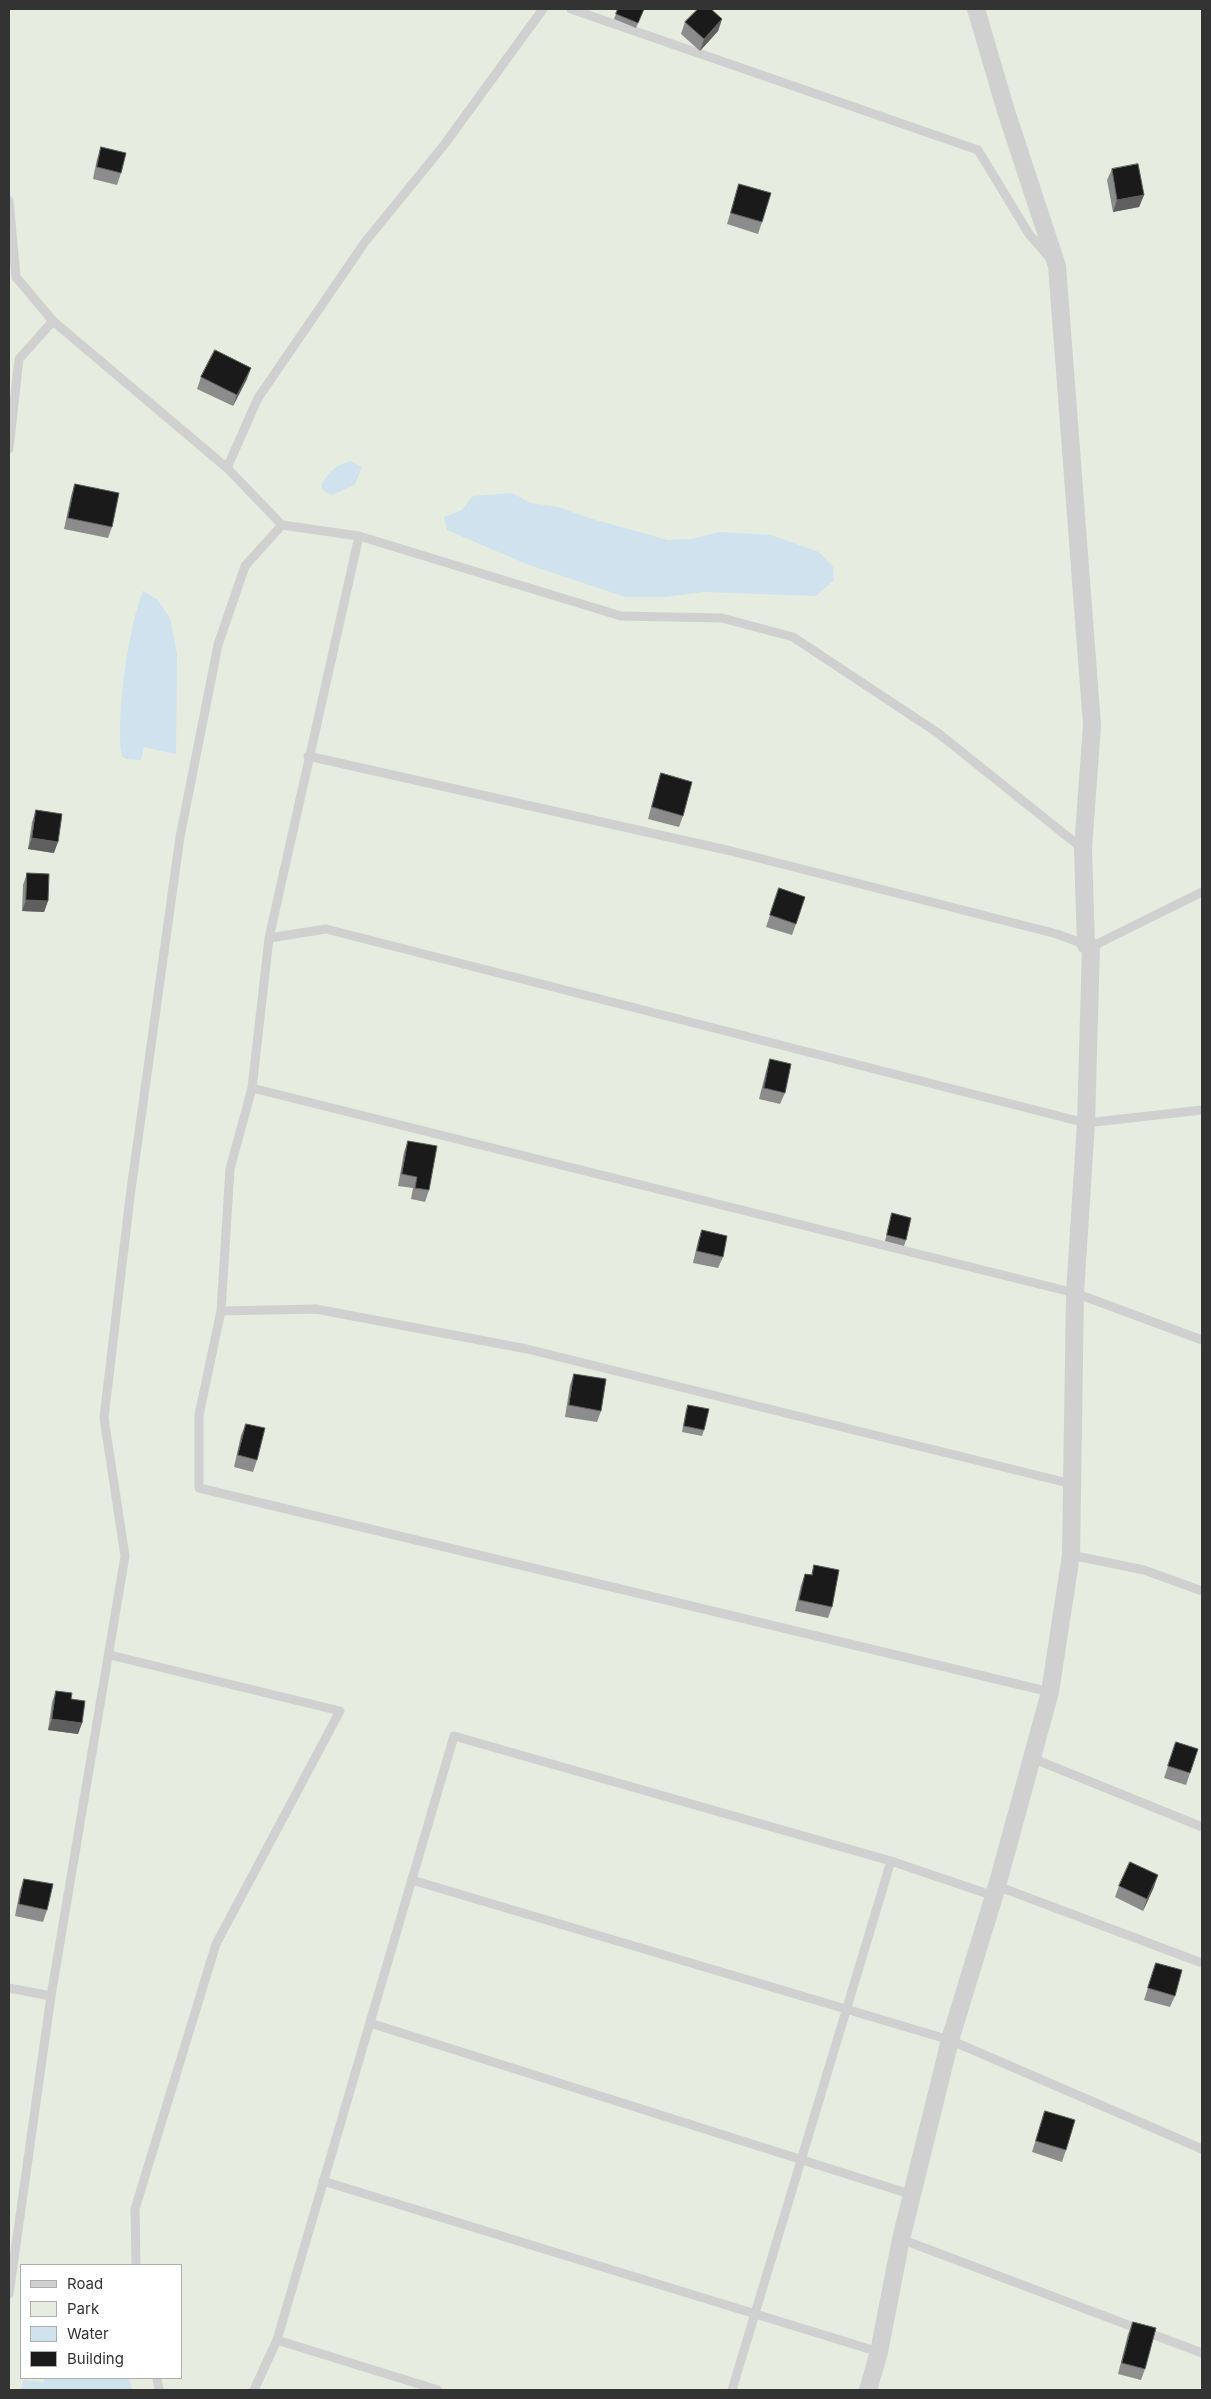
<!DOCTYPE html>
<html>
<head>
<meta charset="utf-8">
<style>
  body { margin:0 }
  #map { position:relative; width:1211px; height:2399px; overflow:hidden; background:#fff; font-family:Inter,sans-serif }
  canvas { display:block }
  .frame { position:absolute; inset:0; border:10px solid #333; pointer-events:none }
  .legend { position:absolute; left:20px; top:2264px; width:162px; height:115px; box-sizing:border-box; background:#fff; border:1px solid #adadad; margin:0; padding:6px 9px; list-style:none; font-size:15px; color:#333 }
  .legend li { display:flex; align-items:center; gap:10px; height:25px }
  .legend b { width:25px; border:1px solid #adadad }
</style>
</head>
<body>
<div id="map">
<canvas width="1211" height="2399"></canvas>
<div class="frame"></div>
<ul class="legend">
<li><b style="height:6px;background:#d0d0d0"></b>Road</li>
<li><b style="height:14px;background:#e6ecdf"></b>Park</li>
<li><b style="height:14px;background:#cfe2ee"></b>Water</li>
<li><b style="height:14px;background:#1a1a1a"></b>Building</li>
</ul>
</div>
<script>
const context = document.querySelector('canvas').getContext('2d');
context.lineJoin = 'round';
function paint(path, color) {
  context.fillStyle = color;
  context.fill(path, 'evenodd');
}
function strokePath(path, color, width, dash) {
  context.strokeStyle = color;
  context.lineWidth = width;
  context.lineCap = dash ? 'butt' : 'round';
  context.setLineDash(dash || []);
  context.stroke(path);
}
paint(new Path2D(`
  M9,9h1193v2381h-1193zM21,2265h160v113h-160z`), '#e6ecdf');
paint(new Path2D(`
  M350,461l12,6 -7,17 -22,11 -8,-3 -4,-6c7,-14 15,-21 29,-25z
  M512,493l19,10 28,4 33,12 76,21 23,-1 28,-7 52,3 48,17 14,15 1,13 -18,16 -112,-4 -39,5h-40l-96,-32 -82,-35 -3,-13 18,-7 11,-14z
  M143,591l15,9 12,18 7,36 -1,100 -32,-7 -3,13 -15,-1 -4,-3c-7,-36 7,-131 21,-165z
  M45,2378h84l3,12h-111l2,-10 20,2z`), '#cfe2ee');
strokePath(new Path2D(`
  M571,9l407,141 51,84 21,24
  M9,201l7,76 37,44 174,147 55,57 77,11 262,80 101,2 71,19 145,96 145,116
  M9,449l10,-90 34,-38
  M227,468l31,-70 107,-156 79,-97 99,-136
  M359,536l-90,402 -17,150 -22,81 -9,142 -22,104v73l851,204
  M308,756l423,95 326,83 29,11
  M269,938l57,-9 760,194 116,-13
  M1091,947l111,-55
  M252,1088l823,205 127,47
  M221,1311l95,-2 211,40 545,135
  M1071,1555l73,15 58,21
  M110,1655l230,56 -124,233 -81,265 1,56
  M1032,1758l170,69
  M412,1880l538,160 252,109
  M997,1886l205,77
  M9,1988l42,8
  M370,2023l543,172
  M323,2181l556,171
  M901,2239l301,114
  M9,2294l42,-298 74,-440 -21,-138 26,-221 50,-360 38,-192 27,-79 37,-41
  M277,2340l161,50
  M157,2378l2,12
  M254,2390l23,-50 177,-604 437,125 103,35
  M732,2390l159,-529`), '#d0d0d0', 9);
strokePath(new Path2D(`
  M868,2390l11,-38 22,-113 49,-199 47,-154 53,-194 21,-137 4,-262 11,-170 5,-176 -5,-2 -3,-96 9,-124 -35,-459 -51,-155 -30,-102`), '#d0d0d0', 18);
paint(new Path2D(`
  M618,9h26l-8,19 -22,-9z
  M722,19l-4,12 -18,20 -19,-17 4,-12z
  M101,147l20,26 -4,12 -24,-6 4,-20z
  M1112,169l32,26 -5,12 -26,5 -6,-32z
  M739,184l23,38 -4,12 -31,-10z
  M201,377l46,2 -14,27 -36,-17z
  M75,484l37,43 -4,11 -44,-9 7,-33z
  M661,773l22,43 -4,11 -31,-8 9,-34z
  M36,810l18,43 -26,-4 4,-27z
  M27,873l21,28 -4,11 -22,-1 1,-26z
  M779,888l17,36 -4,11 -26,-8z
  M770,1059l15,34 -5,11 -21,-5 7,-28z
  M408,1141l21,49 -4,12 -14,-3 2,-11 -15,-2 6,-34z
  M892,1213l14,27 -2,6 -19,-5z
  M702,1230l21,27 -5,11 -25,-5 5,-22z
  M574,1374l27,37 -4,11 -32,-5 5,-32z
  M688,1405l16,25 -2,6 -20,-4 4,-22z
  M246,1424l11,36 -4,12 -19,-5 7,-32z
  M814,1565l18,42 -4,11 -33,-7 6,-26 4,-11 6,1z
  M56,1691l15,8 11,24 -4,11 -30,-4 4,-28z
  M1176,1742l14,31 -4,12 -22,-7z
  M24,1879l23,31 -4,12 -28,-6 5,-26z
  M1119,1886l35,1 -11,24 -28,-14z
  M1156,1963l19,33 -5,11 -26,-7z
  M1045,2111l21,39 -4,12 -30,-10z
  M1133,2322l12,47 -4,11 -23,-6 10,-40z`), '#8c8c8c');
paint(new Path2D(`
  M722,19l-4,12 -18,20 4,-12z
  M1144,195l-5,12 -26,5 4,-12z
  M251,368l-4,11 -14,27 4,-11z
  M32,838l26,4 -4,11 -26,-4z
  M26,900l22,1 -4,11 -22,-1z
  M52,1719l30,4 -4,11 -30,-4z
  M1158,1875l-4,12 -11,24 4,-12z`), '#5f5f5f');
const building = new Path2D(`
  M618,9h26l-6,14 -22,-9z
  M698,9h13l11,10 -18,20 -19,-17z
  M101,147l25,6 -5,20 -24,-6z
  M1138,164l6,31 -27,5 -5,-31z
  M739,184l32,9 -9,29 -31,-9z
  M215,350l36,18 -14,27 -36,-18z
  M75,484l44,9 -7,34 -44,-9z
  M661,773l31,9 -9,34 -31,-9z
  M36,810l26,4 -4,28 -26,-4z
  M27,873l22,1 -1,27 -22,-1z
  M779,888l26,9 -9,27 -26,-9z
  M770,1059l21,5 -6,29 -21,-5z
  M408,1141l29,5 -8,44 -14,-2 2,-11 -15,-3z
  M892,1213l19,5 -5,22 -19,-5z
  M702,1230l25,6 -4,21 -26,-6z
  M574,1374l32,5 -5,32 -32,-6z
  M688,1405l21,4 -5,21 -20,-4z
  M246,1424l19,4 -8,32 -19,-5z
  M814,1565l25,5 -7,37 -33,-7 6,-26 7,1z
  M56,1691l16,2 -1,6 14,2 -3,22 -30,-4z
  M1176,1742l22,7 -8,24 -22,-7z
  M1130,1862l28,13 -11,24 -28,-13z
  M24,1879l29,5 -6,26 -28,-6z
  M1156,1963l26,7 -7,26 -27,-8z
  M1045,2111l30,9 -9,30 -30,-9z
  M1133,2322l23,6 -11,41 -23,-6z`);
paint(building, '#1a1a1a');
strokePath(building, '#5f5f5f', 1);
</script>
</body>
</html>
